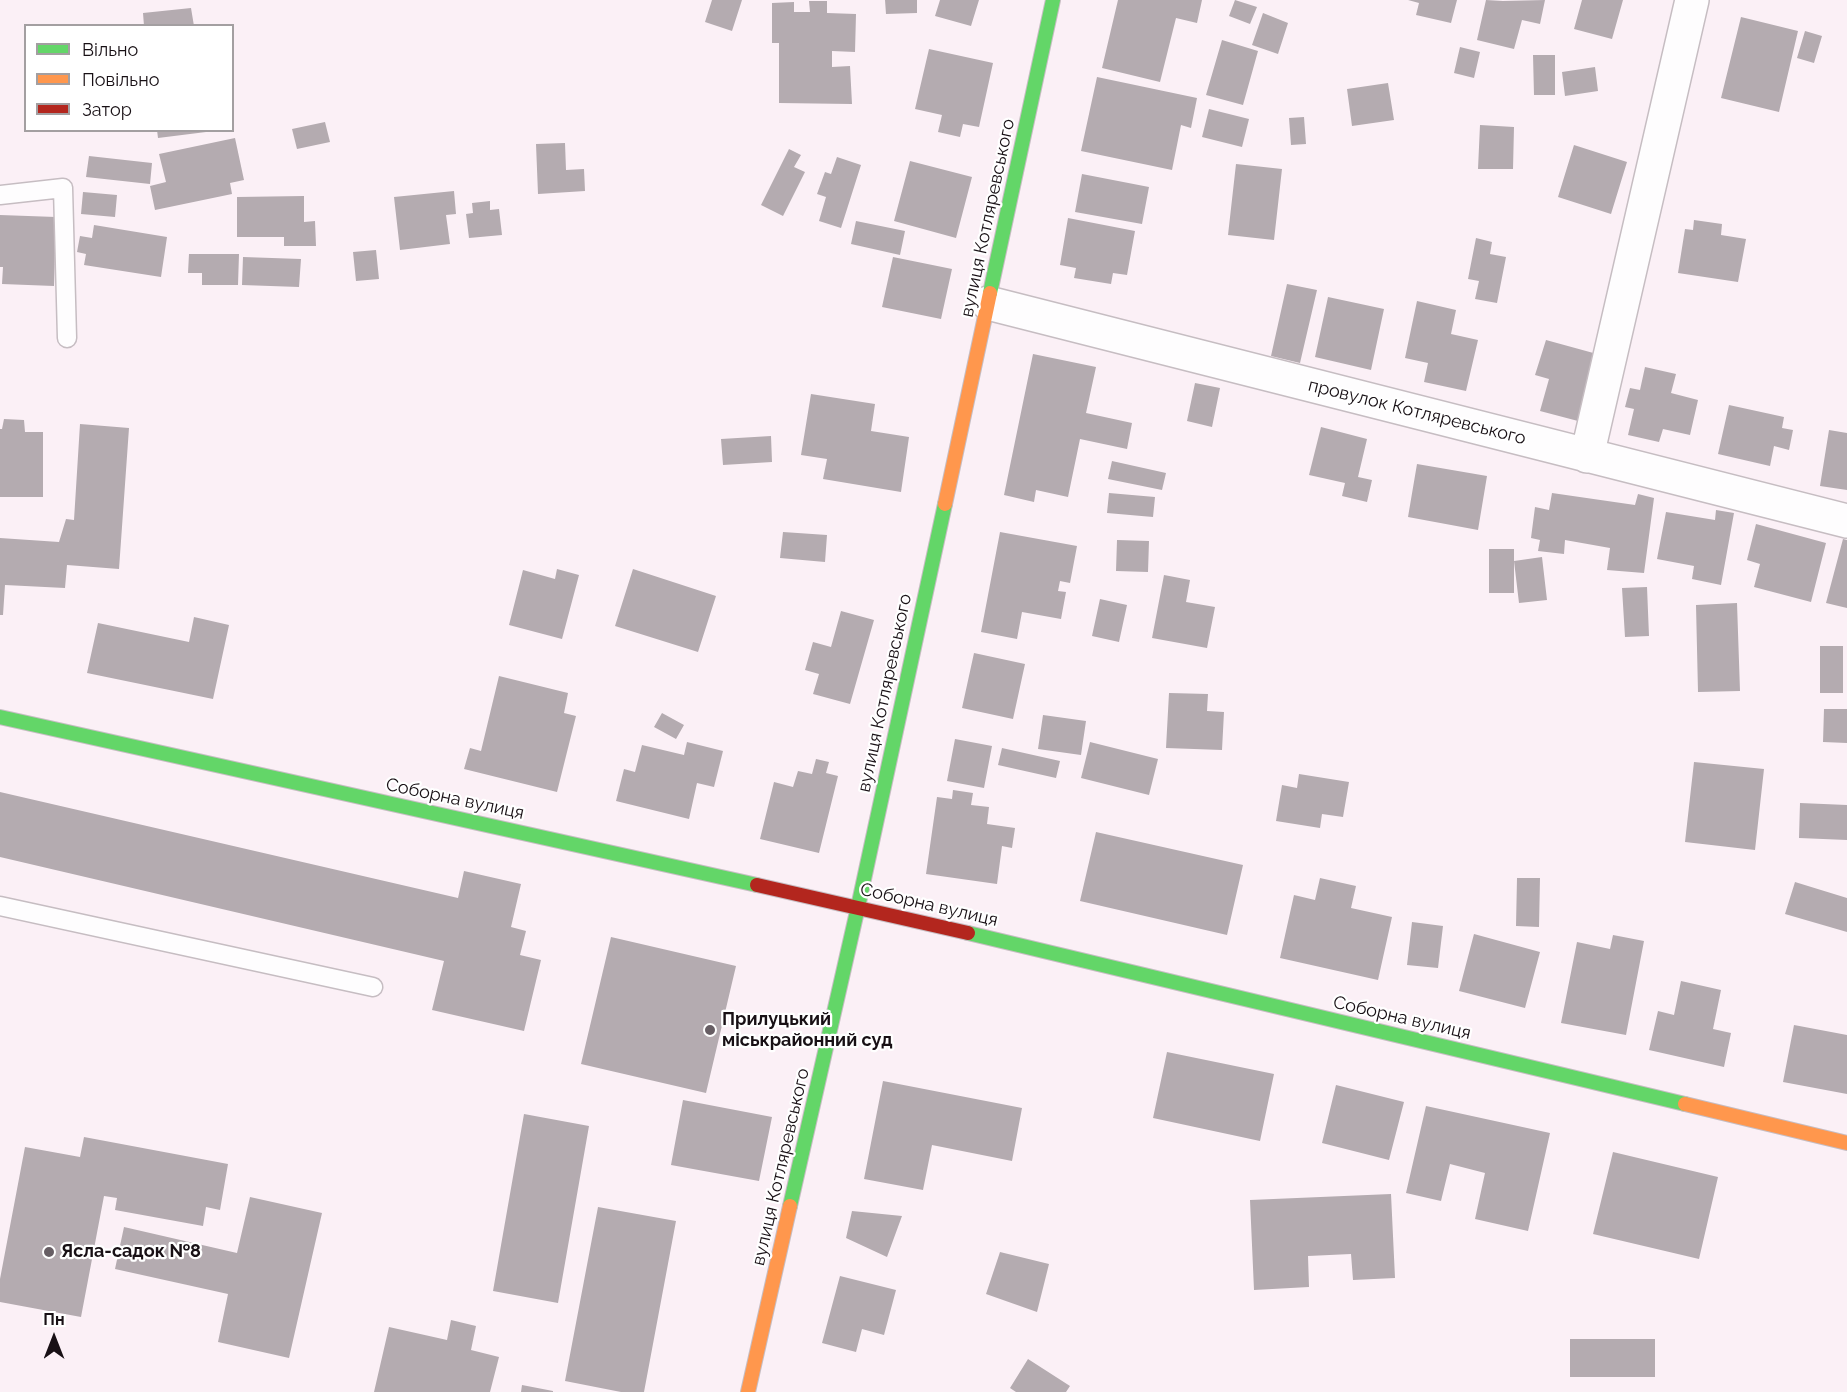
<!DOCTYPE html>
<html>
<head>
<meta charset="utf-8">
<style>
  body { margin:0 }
  #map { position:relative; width:1847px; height:1392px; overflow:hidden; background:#fbf0f6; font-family:Raleway,sans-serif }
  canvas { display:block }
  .legend { position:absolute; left:24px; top:24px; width:210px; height:108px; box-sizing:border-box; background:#fff; border:2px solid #a39fa1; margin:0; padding:8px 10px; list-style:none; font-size:18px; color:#181015 }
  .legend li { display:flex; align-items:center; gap:12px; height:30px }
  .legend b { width:30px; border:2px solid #a39fa1 }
  .north { position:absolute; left:24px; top:1308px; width:60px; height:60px; -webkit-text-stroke:4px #fff; paint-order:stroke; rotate:0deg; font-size:16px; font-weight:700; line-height:24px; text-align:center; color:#181015 }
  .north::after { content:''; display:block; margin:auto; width:21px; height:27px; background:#181015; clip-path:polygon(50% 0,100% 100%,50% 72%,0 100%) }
</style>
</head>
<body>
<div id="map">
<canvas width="1847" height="1392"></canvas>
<ul class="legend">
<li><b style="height:8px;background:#63d668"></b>Вільно</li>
<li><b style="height:8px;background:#ff974d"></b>Повільно</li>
<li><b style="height:8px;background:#b3261e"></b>Затор</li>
</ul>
<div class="north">Пн</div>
</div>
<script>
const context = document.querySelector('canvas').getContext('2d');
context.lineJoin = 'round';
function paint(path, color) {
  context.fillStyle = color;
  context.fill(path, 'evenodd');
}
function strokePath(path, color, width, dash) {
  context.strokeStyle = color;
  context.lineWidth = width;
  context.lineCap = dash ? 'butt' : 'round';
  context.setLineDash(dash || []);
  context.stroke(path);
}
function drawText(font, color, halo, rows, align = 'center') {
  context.font = font + ' Raleway,sans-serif';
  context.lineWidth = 4.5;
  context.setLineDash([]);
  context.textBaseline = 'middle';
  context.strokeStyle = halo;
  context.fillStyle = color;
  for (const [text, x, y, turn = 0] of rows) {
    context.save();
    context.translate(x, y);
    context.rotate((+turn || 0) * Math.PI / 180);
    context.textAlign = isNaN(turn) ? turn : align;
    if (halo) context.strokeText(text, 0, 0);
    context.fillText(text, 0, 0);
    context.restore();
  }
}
paint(new Path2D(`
  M712,0h30l-10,31 -27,-9z
  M885,0h32v13l-31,1z
  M940,0h39l-8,26 -36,-10z
  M1118,0h84l-5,23 -21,-5 -16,64 -58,-14z
  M1235,0l22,7 -7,17 -21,-8z
  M1408,0h49l-6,23 -35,-8 3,-12z
  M1486,0l17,1 42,-1 -5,24 -18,-4 -8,29 -37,-9z
  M1582,0h41l-11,39 -38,-10z
  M809,1h18v12l29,1 -1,38 -23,-1v16l18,-1 2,38 -73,-1v-60h-7v-40l22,-1v10h16z
  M191,8l3,18h-50l-1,-13z
  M1263,13l25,10 -10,31 -26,-9z
  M1741,17l57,14 -19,81 -58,-14z
  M1805,31l17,5 -8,27 -17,-5z
  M1222,40l36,11 -15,54 -37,-10z
  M1460,47l20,5 -6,26 -20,-5z
  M929,49l64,14 -14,64 -16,-3 -3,13 -22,-5 4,-17 -27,-6z
  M1533,55h22v40h-21z
  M1595,67l3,24 -33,5 -3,-24z
  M1097,77l100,21 -6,30 -10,-3 -9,45 -91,-19z
  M1388,83l6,37 -42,6 -5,-37z
  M1209,109l40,10 -7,28 -40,-10z
  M1304,117l2,27 -15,1 -2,-27z
  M325,122l5,20 -33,7 -5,-20z
  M1480,125l34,2 -1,42h-35z
  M157,130h49v2l-48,6z
  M235,138l9,42 -14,3 2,11 -77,16 -5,-24 16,-4 -7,-28z
  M565,143l1,27 18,-1 1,22 -47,3 -2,-50z
  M1574,145l53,17 -16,52 -53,-17z
  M789,149l12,6 -7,12 11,5 -22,44 -22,-11z
  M89,156l63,7 -2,21 -64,-7z
  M837,157l24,8 -20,63 -22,-7 7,-24 -9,-3 8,-22 6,2z
  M910,161l62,16 -16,61 -62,-17z
  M1236,164l46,5 -8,71 -46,-5z
  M1082,174l67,13 -7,37 -67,-12z
  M454,191l2,23 -10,1 4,29 -50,6 -6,-53z
  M83,192l34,3 -2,22 -34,-3z
  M304,196v26l11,-1 1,25h-32v-9h-47v-40z
  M490,201v9l9,-1 3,26 -33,3 -3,-24 7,-1 -1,-10z
  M0,215l56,2 -2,69 -52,-2 1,-17h-3z
  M1068,218l67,13 -8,44 -14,-2 -2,11 -37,-6 2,-10 -16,-3z
  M1694,220l28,4 -1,11 25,4 -8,43 -60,-9 7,-44 8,1z
  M856,221l49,10 -5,24 -49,-11z
  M94,225l73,12 -6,40 -77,-12 2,-11 -9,-2 3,-16 12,2z
  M1476,238l16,4 -2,12 16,3 -9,46 -22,-4 4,-18 -11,-2z
  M376,250l3,29 -23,2 -3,-29z
  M189,254h50l-1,31h-36v-12h-14z
  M243,257l58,2 -2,28 -57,-2z
  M893,257l59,12 -11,50 -59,-12z
  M1287,284l30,6 -17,73 -29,-7z
  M1328,297l56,12 -13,61 -56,-13z
  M1417,301l39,9 -5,24 27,6 -12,51 -42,-9 4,-19 -23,-5z
  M1546,340l51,14 -19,67 -38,-10 9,-32 -14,-4z
  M1033,354l63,13 -10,46 46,10 -5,26 -47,-10 -12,58 -32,-7 -2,12 -30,-7z
  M1645,367l31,7 -5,19 27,7 -8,35 -27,-6 -4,13 -31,-7 6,-26 -9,-2 5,-19 10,2z
  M1195,383l25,5 -8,39 -25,-6z
  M811,394l64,10 -4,27 38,6 -8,55 -78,-13 4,-20 -26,-4z
  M1729,405l55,12 -2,11 11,2 -4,20 -15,-4 -4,20 -52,-12z
  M4,419l20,1 1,12h18v65h-43v-68h2z
  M80,424l49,4 -10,141 -52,-4 -2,23 -60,-3 -2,30h-3v-77l59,4 7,-23 8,1z
  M1321,427l46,12 -9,38 14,3 -5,22 -25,-6 3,-13 -36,-8z
  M1829,430l18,3v57l-27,-4z
  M771,436l1,26 -49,3 -2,-26z
  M1112,461l54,12 -4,17 -54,-11z
  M1417,464l70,12 -9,54 -70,-13z
  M1109,493l46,4 -2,20 -46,-4z
  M1552,493l83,12 3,-11 16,4 -10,75 -37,-3 3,-22 -45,-8 -1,14 -26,-3 2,-11 -9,-2 4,-31 14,3z
  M1716,510l18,3 -13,72 -29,-6 2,-13 -37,-7 9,-47 49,8z
  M1756,524l70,19 -15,59 -57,-15 6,-23 -13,-4z
  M783,532l44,3 -2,27 -45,-4z
  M1000,532l77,14 -7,37 -10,-2 -2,10 8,1 -5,27 -39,-7 -5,27 -36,-7z
  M1843,539l4,1v68l-21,-5z
  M1117,540l32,1 -1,31 -32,-1z
  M1489,549h25v44h-25z
  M1542,557l5,43 -28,3 -5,-42z
  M557,569l22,6 -17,64 -53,-14 14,-55 32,9z
  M633,569l83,27 -18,56 -83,-26z
  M1164,575l26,5 -4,22 29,5 -8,41 -55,-10z
  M1647,587l2,49 -24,1 -3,-49z
  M1100,599l27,6 -8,37 -27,-6z
  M1737,603l3,88 -42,1 -2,-87z
  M841,611l33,9 -24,84 -37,-10 6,-20 -14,-4 8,-28 18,5z
  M194,617l35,8 -16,74 -126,-26 11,-50 91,19z
  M1820,646h23v47h-23z
  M974,653l51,11 -12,55 -51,-11z
  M499,676l69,17 -4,20 12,3 -19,76 -93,-23 6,-21 11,3z
  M1169,693l39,1 -1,17 17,1 -2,38 -56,-2z
  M1824,709h23v34l-24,-1z
  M662,713l22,12 -8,14 -22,-12z
  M1043,715l43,6 -5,34 -43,-6z
  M955,739l37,7 -8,42 -37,-7z
  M687,742l36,9 -9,36 -17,-4 -8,36 -73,-18 8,-32 11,3 7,-27 42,10z
  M1090,742l68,17 -9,36 -68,-17z
  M1002,748l58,13 -4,17 -58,-13z
  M816,759l13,3 -3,11 12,3 -19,77 -59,-14 14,-57 19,5 5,-16 14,3z
  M1694,762l70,7 -9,81 -70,-8z
  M1299,774l50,8 -6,35 -21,-3 -2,14 -44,-7 6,-36 15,3z
  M953,790l20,3 -2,12 18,2 -2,17 28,4 -3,20 -10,-2 -5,38 -71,-10 11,-77 15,2z
  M0,792l458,106 6,-27 57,13 -10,43 15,4 -6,24 21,5 -17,71 -92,-21 12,-49 -444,-104z
  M1800,803l47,2v35l-48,-2z
  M1096,832l147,33 -16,70 -147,-34z
  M1320,878l36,8 -5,22 41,9 -14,63 -98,-22 14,-63 21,5z
  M1517,878h23l-1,49 -23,-1z
  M1795,882l52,16v34l-62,-18z
  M1412,922l31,4 -5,42 -31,-3z
  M1474,934l66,18 -15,56 -66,-17z
  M1613,935l31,6 -18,94 -65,-12 16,-81 33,7z
  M611,937l125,29 -30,127 -125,-29z
  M1681,981l40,9 -8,39 18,4 -7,34 -75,-17 9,-39 16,4z
  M1794,1025l53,10v59l-64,-12z
  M1167,1052l107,22 -14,67 -107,-23z
  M883,1081l139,27 -10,53 -80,-16 -9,45 -59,-11z
  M1336,1085l68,17 -15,58 -67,-17z
  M683,1100l89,17 -13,64 -88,-16z
  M1426,1106l124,27 -22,98 -53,-12 10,-46 -35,-9 -9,37 -35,-8z
  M524,1114l65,12 -31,177 -65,-12z
  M84,1137l144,27 -8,46 -14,-3 -3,19 -88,-16 2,-12 -13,-2 -23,121 -81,-15v-23l25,-132 55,10z
  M1613,1152l105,25 -19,82 -106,-25z
  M1391,1194l4,84 -42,2 -2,-26 -43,2 1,31 -55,3 -4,-90z
  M250,1197l72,16 -33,145 -71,-16 10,-48 -113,-25 9,-42 113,26z
  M598,1207l78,14 -32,171h-23l-56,-11z
  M852,1211l50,5 -15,41 -41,-19z
  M1000,1252l49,12 -12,48 -51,-18z
  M840,1276l56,14 -12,45 -22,-6 -6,23 -34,-9z
  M451,1320l25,6 -5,24 28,7 -9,35h-116l15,-65 58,13z
  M1570,1339h85v38h-85z
  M1028,1359l42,27 -4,6h-50l-6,-4z
  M522,1385l31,6v1h-32z`), '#b4abb0');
const lane = new Path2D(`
  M0,195l63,-7 4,150
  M0,906l373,81`);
const street = new Path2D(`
  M988,303l859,218
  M1587,456l105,-456`);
const fast = new Path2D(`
  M990,293l63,-293
  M0,717l757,168
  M968,933l717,171
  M790,1206l68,-299 87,-403`);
const slow = new Path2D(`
  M945,504l45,-211
  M1685,1104l162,39
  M748,1392l42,-186`);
const jam = new Path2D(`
  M757,885l211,48`);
strokePath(lane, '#c6bdc2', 21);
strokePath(street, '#c6bdc2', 36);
strokePath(fast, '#c6bdc2', 16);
strokePath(slow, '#c6bdc2', 16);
strokePath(jam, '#c6bdc2', 16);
strokePath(lane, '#fefdfe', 18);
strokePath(street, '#fefdfe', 33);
strokePath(fast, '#63d668', 14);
strokePath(slow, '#ff974d', 14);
strokePath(jam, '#b3261e', 14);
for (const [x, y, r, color] of [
  [710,1030,6,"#675e64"],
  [49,1252,6,"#675e64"]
]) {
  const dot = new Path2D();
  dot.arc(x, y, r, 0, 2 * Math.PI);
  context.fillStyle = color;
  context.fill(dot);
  strokePath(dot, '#fff', 2);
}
drawText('18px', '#181015', '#fff', [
  ["вулиця Котляревського",988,218,-78],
  ["провулок Котляревського",1417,412,14],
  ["вулиця Котляревського",885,693,-78],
  ["Соборна вулиця",455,799,12],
  ["Соборна вулиця",929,905,13],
  ["Соборна вулиця",1402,1018,13],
  ["вулиця Котляревського",781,1167,-77]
]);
drawText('bold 18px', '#181015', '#fff', [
  ["Прилуцький",722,1020],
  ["міськрайонний суд",722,1041],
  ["Ясла-садок №8",61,1252]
], 'left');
</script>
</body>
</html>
